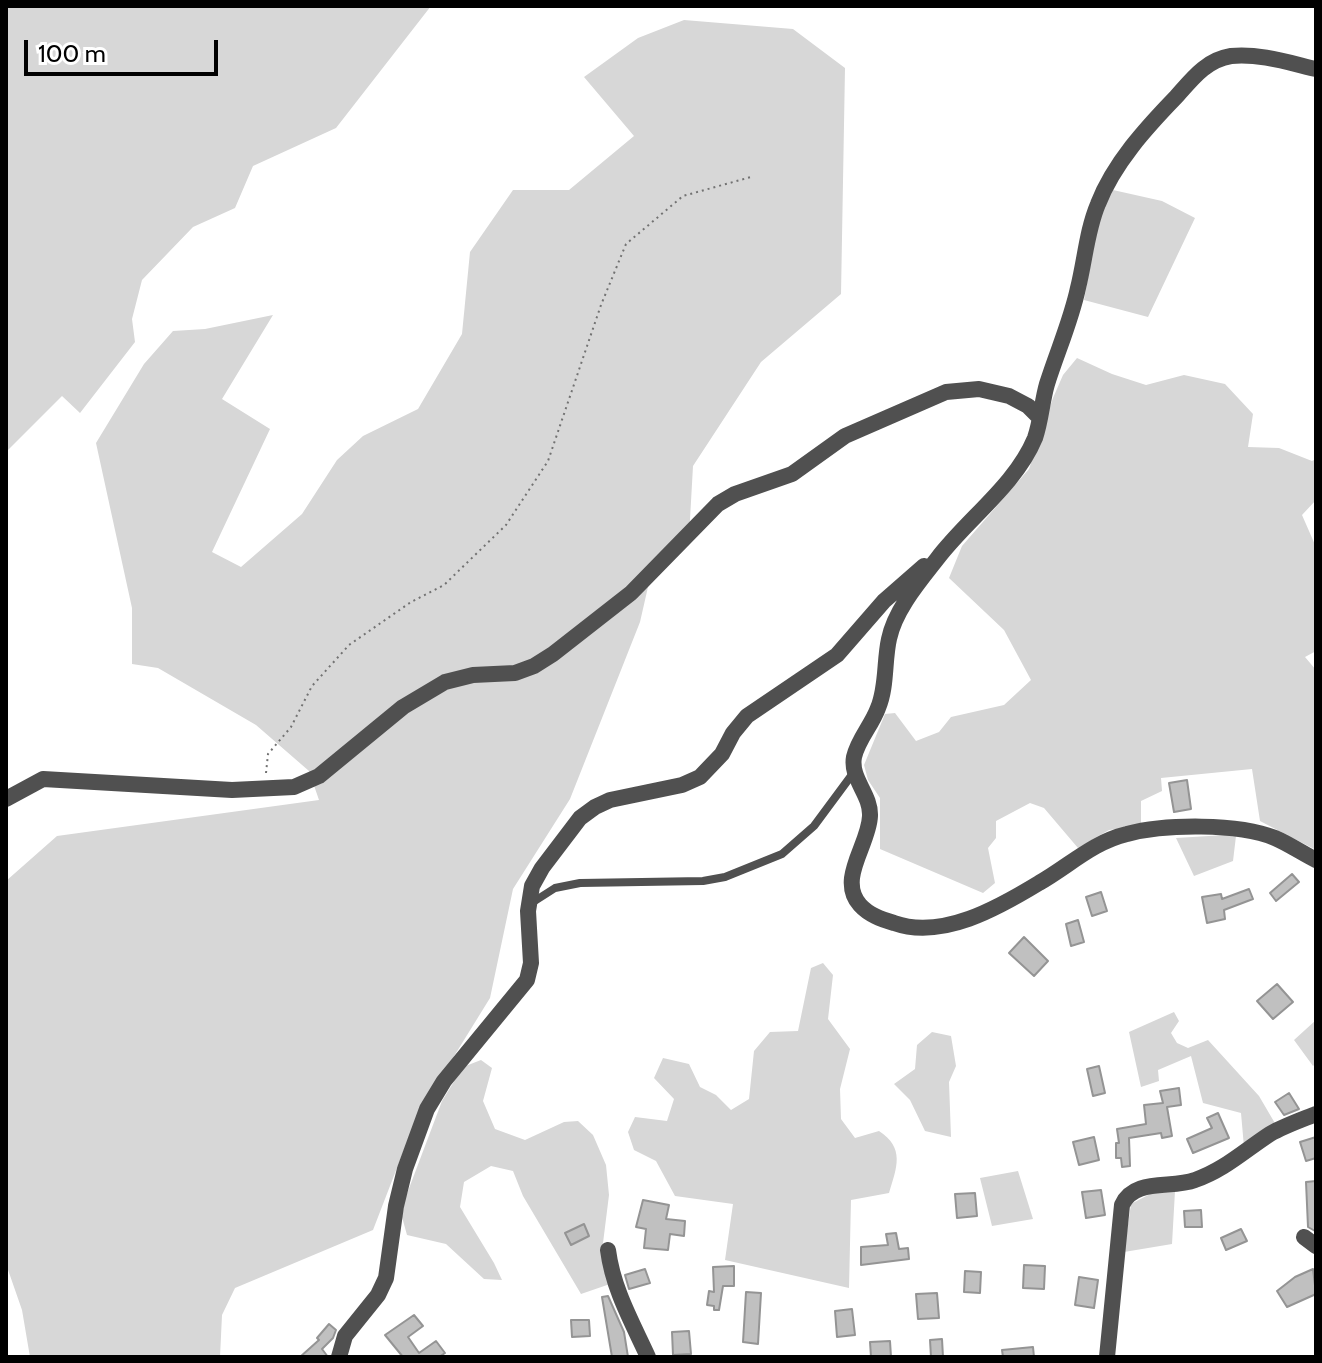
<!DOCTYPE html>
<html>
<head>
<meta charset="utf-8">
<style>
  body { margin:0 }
  #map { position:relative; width:1322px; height:1363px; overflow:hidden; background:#fff; font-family:Cabin,sans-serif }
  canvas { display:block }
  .frame { position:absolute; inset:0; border:8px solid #000; pointer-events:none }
  .scale { position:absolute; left:24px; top:40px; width:194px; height:36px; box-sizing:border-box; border:4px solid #000; border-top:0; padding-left:10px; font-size:24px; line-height:28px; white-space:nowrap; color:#000; -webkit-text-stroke:6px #fff; paint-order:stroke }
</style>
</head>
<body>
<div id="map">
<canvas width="1322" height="1363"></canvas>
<div class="frame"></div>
<div class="scale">100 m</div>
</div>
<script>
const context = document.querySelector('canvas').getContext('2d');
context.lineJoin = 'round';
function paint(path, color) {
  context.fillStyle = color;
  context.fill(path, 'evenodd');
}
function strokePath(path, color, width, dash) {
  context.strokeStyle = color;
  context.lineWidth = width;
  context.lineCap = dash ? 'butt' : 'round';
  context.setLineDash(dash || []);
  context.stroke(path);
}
paint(new Path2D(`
  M6,6h425l-95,122 -83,38 -18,42 -42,19 -51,53 -10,39 3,23 -55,71 -18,-17 -56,56z
  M684,20l109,9 52,39 -4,226 -80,68 -68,104 -4,71 -36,28 -13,57 -70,177 -57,90 -23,109 -73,118 -44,114 -138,58 -13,27 -2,42h-190l-8,-47 -16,-46v-383l51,-45 262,-36 -10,-29 -53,-46 -98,-57 -26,-4v-56l-36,-165 48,-79 29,-33 32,-2 68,-14 -51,84 48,30 -58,123 29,15 61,-53 35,-54 26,-24 55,-27 44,-75 8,-82 43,-62h56l65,-54 -50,-59 54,-39z
  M1113,190l49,11 33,17 -47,99 -64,-17 15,-84z
  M1077,358l35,16 34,11 38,-10 41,9 28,30 -5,33 31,1 33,13 4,-2v41l-14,15 14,32v104l-11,6 11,13v180l-56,-29 -8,-52 -91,9 1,13 -21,10v25l-32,4 -31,18 -34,-40 -14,-5 -34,18v17l-8,10 7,35 -12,10 -103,-44v-51l-12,-18 -4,-15 21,-51 10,-1 21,28 23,-9 12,-15 53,-12 27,-25 -27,-50 -55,-52 13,-32 67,-77 24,-71 10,-23z
  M1225,835l11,1 -3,25 -39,15 -18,-38z
  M823,963l10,12 -5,44 22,30 -10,40 1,30 14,19 24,-7c26,17 18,36 10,62l-38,7 -2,88 -124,-28 8,-56 -58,-8 -19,-35 -22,-11 -6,-18 7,-15 32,4 7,-22 -20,-21 9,-20 26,6 11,23 16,8 15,15 18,-11 5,-48 16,-19 28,-1 13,-63z
  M1174,1012l5,9 -8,12 6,10 11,5 20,-8 51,56 17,29 -32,22 -3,-34 -38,-10 -12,-47 -33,14 1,11 -18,6 -12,-55z
  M1316,1020v43l-3,3 -19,-26z
  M932,1032l19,4 5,30 -7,16 2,55 -26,-6 -15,-31 -16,-16 21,-15 2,-24z
  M481,1060l11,8 -9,33 12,28 30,11 39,-18 14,-1 15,14 13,30 3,30 -7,56 8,33 -29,10 -58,-98 -10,-25 -22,-5 -27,16 -4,25 34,56 8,17 -18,-1 -38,-35 -39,-9 -5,-18 3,-18 37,-98 21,-34z
  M1018,1171l15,48 -41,7 -12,-48z
  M1175,1191l-3,53 -48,8 7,-48 19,-10z`), '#d7d7d7');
const building = new Path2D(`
  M1187,780l4,29 -17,3 -5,-29z
  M1292,874l7,8 -23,19 -6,-8z
  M1249,889l4,10 -29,11 1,9 -18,4 -5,-26 19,-3 1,5z
  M1101,892l6,19 -15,5 -6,-19z
  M1078,920l6,22 -13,4 -5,-22z
  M1024,937l24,24 -14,15 -25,-23z
  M1277,984l16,18 -20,17 -16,-18z
  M1099,1066l6,27 -12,3 -6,-27z
  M1179,1088l2,17 -14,2 5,29 -10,2 -1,-5 -32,5 1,28 -8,1 -1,-9h-5v-15h3l-2,-14 29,-5 -2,-19 19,-2 -3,-12z
  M1289,1093l10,16 -15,6 -9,-13z
  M1218,1113l11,25 -36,15 -6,-14 25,-11 -5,-10z
  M1094,1137l5,23 -20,5 -6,-23z
  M1316,1137v21l-10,3 -6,-19z
  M1316,1181v50h-1l-7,-4 -2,-45z
  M1101,1190l4,25 -19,3 -4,-26z
  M975,1193l2,23 -20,2 -2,-24z
  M643,1200l26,5 -3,14 19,2 -1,15 -14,-2 -2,16 -24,-2 2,-19 -10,-2z
  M1201,1210l1,17h-17l-1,-16z
  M584,1224l5,12 -18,9 -6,-12z
  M1241,1229l6,12 -21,9 -5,-12z
  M896,1233l3,16 9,-1 1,11 -48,6v-18l27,-2 -2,-11z
  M1024,1265l21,1 -1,23 -21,-1z
  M734,1266v20h-11l-4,24h-5v-4l-7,-1 2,-14 5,1 -1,-25z
  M645,1269l5,14 -21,6 -4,-14z
  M1313,1269l3,25 -29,13 -10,-16 18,-14z
  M965,1271l16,1 -1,21 -16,-1z
  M1079,1277l19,3 -4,28 -19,-3z
  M746,1292l15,1 -3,51 -15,-2z
  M937,1293l2,25 -21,1 -2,-25z
  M608,1296l16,36 4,25h-16l-10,-60z
  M852,1309l3,26 -18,2 -2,-26z
  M414,1315l9,11 -15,11 11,16 17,-12 9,12 -6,4h-36l-18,-22z
  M571,1320h18l1,16 -18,1z
  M329,1324l7,6 -3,8 -11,11 6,8h-28l19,-17 -2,-2z
  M689,1331l2,23 -18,1 -1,-23z
  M942,1339l1,18h-12l-1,-17z
  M890,1341l1,16h-20l-1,-15z
  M1033,1347l1,10h-31l-1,-7z`);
paint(building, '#c0c0c0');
strokePath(building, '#949494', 2);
strokePath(new Path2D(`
  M266,773l2,-19 23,-27 21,-41 37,-41 62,-43 33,-17 62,-60 42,-64 53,-156 25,-61 57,-48 68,-19`), '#727272', 2, [2, 4]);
strokePath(new Path2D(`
  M530,904l25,-16 25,-5 123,-2 22,-4 57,-23 32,-28 40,-54`), '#505050', 8);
strokePath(new Path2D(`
  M1316,69c-26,-6 -57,-16 -85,-13 -25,4 -39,23 -55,41 -30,31 -62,66 -78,107 -11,26 -13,56 -20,84 -7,33 -21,64 -31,96 -5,17 -6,37 -12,54 -20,48 -67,80 -98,121 -18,23 -42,51 -48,80 -5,22 -2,48 -11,69 -6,17 -20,31 -24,49 -4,22 17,37 16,59 -1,29 -33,63 -10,89 9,10 21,14 34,18 48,17 104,-15 145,-40 30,-17 54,-41 88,-49 38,-10 111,-11 148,4 14,6 27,15 41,22
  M6,799l37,-20 189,11 62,-3 25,-11 84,-69 42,-25 28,-7 42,-2 19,-7 19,-12 78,-61 87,-89 17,-10 57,-20 53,-38 101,-44 33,-3 30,7 19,10 11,11
  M1304,1237l12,9
  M608,1250c5,39 24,72 40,107
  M339,1357l6,-21 33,-41 8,-17 10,-72 9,-37 22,-60 17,-28 83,-101 4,-17 -3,-52 4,-25 10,-18 38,-50 15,-11 15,-7 72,-15 18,-8 22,-23 11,-21 14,-17 90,-61 47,-54 40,-35
  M1107,1357l15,-152c12,-27 49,-16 73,-25 29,-10 49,-29 75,-46 14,-8 31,-14 46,-20`), '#505050', 16);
</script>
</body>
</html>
